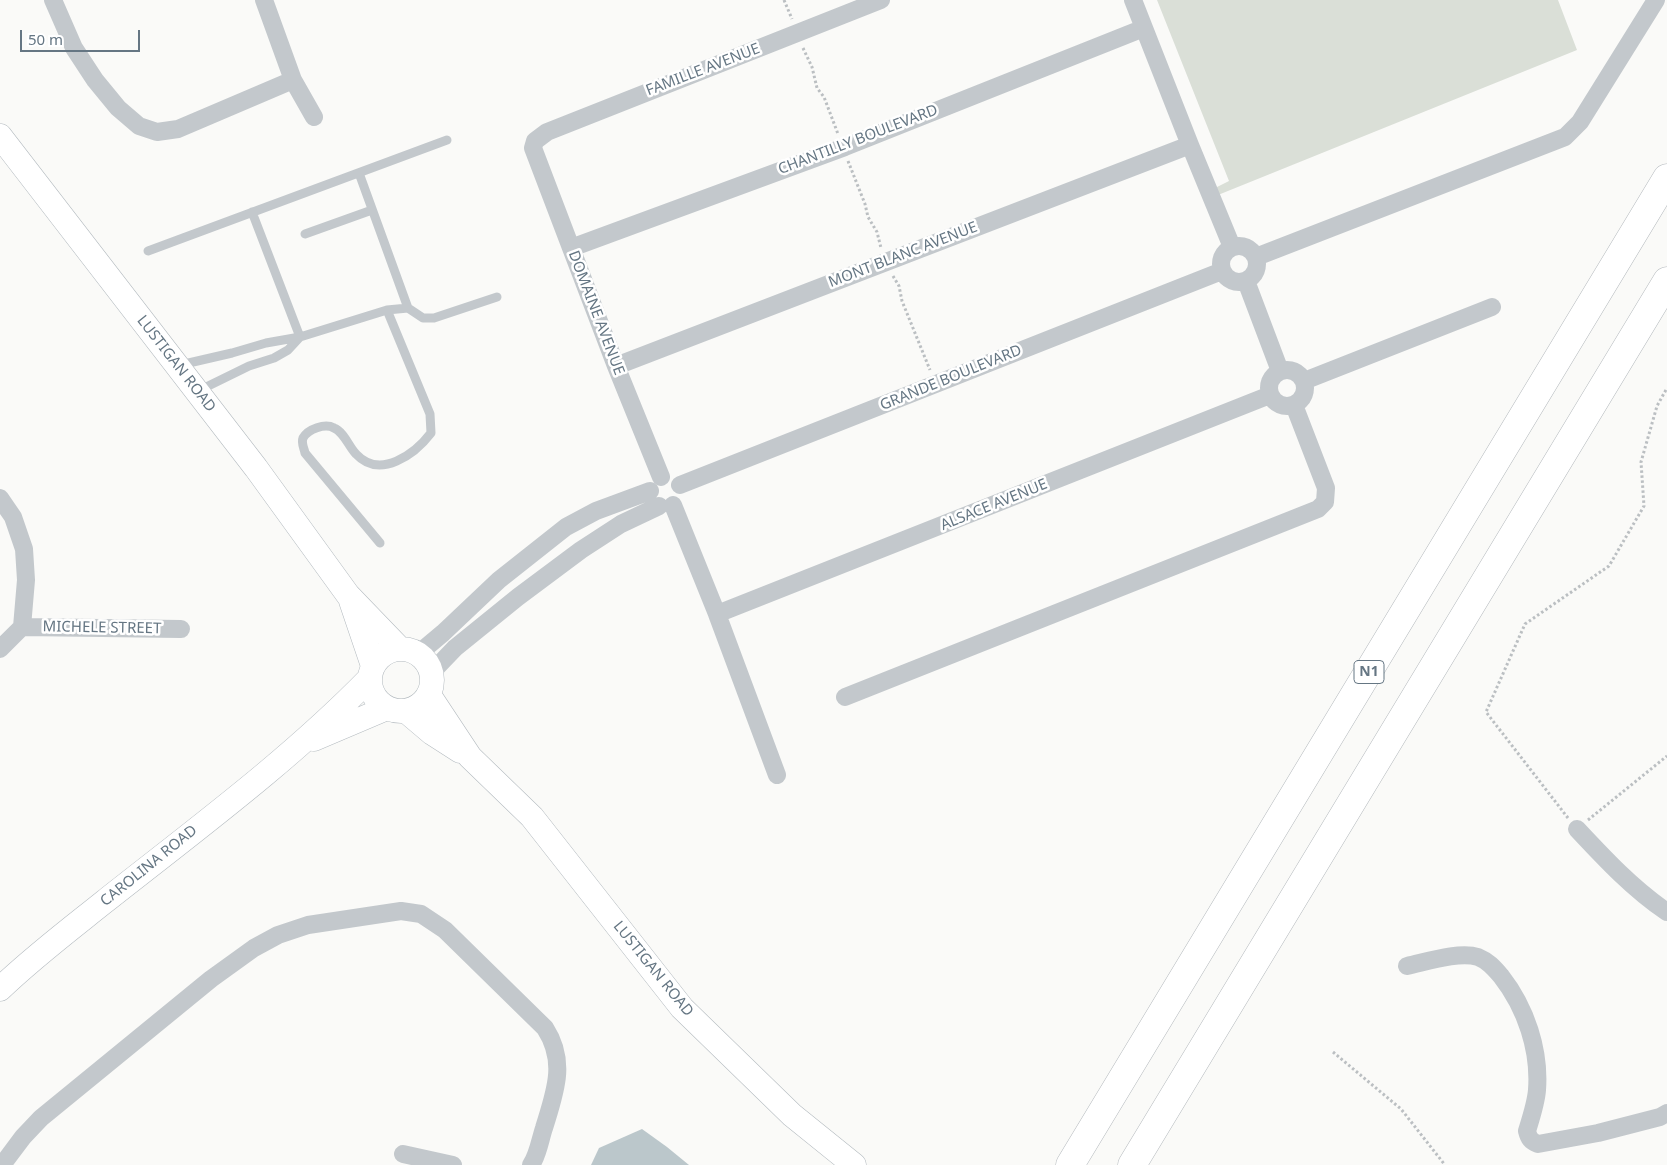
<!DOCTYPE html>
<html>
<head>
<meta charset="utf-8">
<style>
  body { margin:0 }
  #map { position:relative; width:1667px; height:1165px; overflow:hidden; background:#fafaf8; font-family:"Noto Sans",sans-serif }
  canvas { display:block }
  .scale { position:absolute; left:20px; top:30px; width:120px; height:22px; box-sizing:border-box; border:2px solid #657683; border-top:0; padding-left:6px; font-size:15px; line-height:18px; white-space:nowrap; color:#657683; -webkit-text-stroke:4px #fff; paint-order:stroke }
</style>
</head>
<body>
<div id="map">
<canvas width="1667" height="1165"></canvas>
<div class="scale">50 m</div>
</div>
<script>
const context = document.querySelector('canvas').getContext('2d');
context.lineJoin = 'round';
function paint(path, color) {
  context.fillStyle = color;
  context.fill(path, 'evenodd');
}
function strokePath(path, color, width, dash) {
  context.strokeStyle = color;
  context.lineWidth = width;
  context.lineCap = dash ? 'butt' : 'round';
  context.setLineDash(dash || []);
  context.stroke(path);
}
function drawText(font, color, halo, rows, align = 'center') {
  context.font = font + ' "Noto Sans",sans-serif';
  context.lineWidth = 5;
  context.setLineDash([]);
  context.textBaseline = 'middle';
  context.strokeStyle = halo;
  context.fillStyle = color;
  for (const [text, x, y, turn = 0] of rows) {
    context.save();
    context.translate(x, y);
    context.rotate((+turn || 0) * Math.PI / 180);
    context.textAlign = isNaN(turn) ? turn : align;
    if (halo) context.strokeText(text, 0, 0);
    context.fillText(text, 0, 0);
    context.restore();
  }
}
paint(new Path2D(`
  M1157,0h401l19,50 -359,145 -3,-7 14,-7z`), '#dadfd7');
paint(new Path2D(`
  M642,1129l25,18 22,18h-98l8,-17z`), '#bbc7cb');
const secondary = new Path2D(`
  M0,136l256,332 92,127 52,54
  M351,601l22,65
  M370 680a31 31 0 1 1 62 0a31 31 0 1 1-62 0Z
  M429,695l41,62 62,60 150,191 110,107 62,50
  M406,711l26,22 28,18
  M314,739l73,-31
  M0,989c32,-31 69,-59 104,-87 91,-72 185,-141 266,-224`);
const highway = new Path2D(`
  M1070,1165l597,-987
  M1132,1165l535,-884`);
strokePath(secondary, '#b3babf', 25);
strokePath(highway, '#b4b9bd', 29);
strokePath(new Path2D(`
  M784,0l8,19
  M803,48l9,19 5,21 7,9 14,37
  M848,161l17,43 3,13 9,15 4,16
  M893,276l6,10 3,15 28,69
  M1568,818l-82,-106 39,-88 84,-58 35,-60 -3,-44 16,-56 10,-18
  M1588,820l79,-64
  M1333,1052l68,57 44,56`), '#bbbfc2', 3, [2.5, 2.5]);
strokePath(new Path2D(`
  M359,173l49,135 15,10h11l63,-21
  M252,212l48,125
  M305,234l67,-24
  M148,251l299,-111
  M180,365l52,-12 34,-10 34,-6 87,-27 21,-2
  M198,391l51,-25 25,-8 14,-8 12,-13
  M380,543l-75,-90c-1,-5 -4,-10 -2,-15 5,-9 22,-15 31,-10 10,4 15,19 22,26 24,26 59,0 75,-21l-1,-19 -43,-104`), '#c3c8cc', 9);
strokePath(new Path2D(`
  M53,0l21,48 21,32 23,28 21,18 18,6 21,-3 115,-49
  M264,0l29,80 21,37
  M1133,0l57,145 42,102
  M1221 264a18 18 0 1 1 36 0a18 18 0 1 1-36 0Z
  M571,248l274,-101 299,-119
  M1256,257l309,-120 15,-15 76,-122
  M1246,281l34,90
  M616,366l574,-221
  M1269 388a18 18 0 1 1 36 0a18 18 0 1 1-36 0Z
  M1304,381l188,-74
  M661,477l-45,-111 -83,-218 2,-7 12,-9 334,-132
  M680,485l542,-214
  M0,498l13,19 11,32 2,31 -4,47 -22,22
  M673,505l44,109 60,161
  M717,614l553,-219
  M22,627l159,2
  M418,654l25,-21 56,-53 67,-53 30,-16 54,-20
  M432,672l23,-24 63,-51 63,-47 40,-26 38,-18
  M845,697l473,-188 7,-7 1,-14 -32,-83
  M1577,829c28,30 56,60 90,83
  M1407,966c19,-4 52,-15 71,-9 10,4 16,11 23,19 25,32 39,74 36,114 -1,13 -6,28 -10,41 2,8 4,10 11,13l60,-11 62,-16 7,-4
  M403,1154l50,11
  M2,1165l21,-28 18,-19 170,-139 43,-31 24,-13 30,-10 93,-14 20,3 24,16 100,98c22,34 10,64 -1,100 -4,12 -6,27 -13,37`), '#c3c8cc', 18);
strokePath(secondary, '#fff', 24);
strokePath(highway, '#fff', 28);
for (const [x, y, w] of [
  [1369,672,30]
]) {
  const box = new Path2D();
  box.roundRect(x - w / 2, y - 11.5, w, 23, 4);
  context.fillStyle = '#fff';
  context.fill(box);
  strokePath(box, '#657683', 1);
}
drawText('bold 14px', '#657683', null, [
  ["N1",1369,672]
]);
drawText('15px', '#657683', '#fff', [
  ["FAMILLE AVENUE",703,70,-21],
  ["CHANTILLY BOULEVARD",858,140,-21],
  ["MONT BLANC AVENUE",903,255,-21],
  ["DOMAINE AVENUE",596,313,69],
  ["LUSTIGAN ROAD",176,364,52],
  ["GRANDE BOULEVARD",951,378,-22],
  ["ALSACE AVENUE",994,505,-22],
  ["MICHELE STREET",102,628,1],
  ["CAROLINA ROAD",149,866,-39],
  ["LUSTIGAN ROAD",653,969,51]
]);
</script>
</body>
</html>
